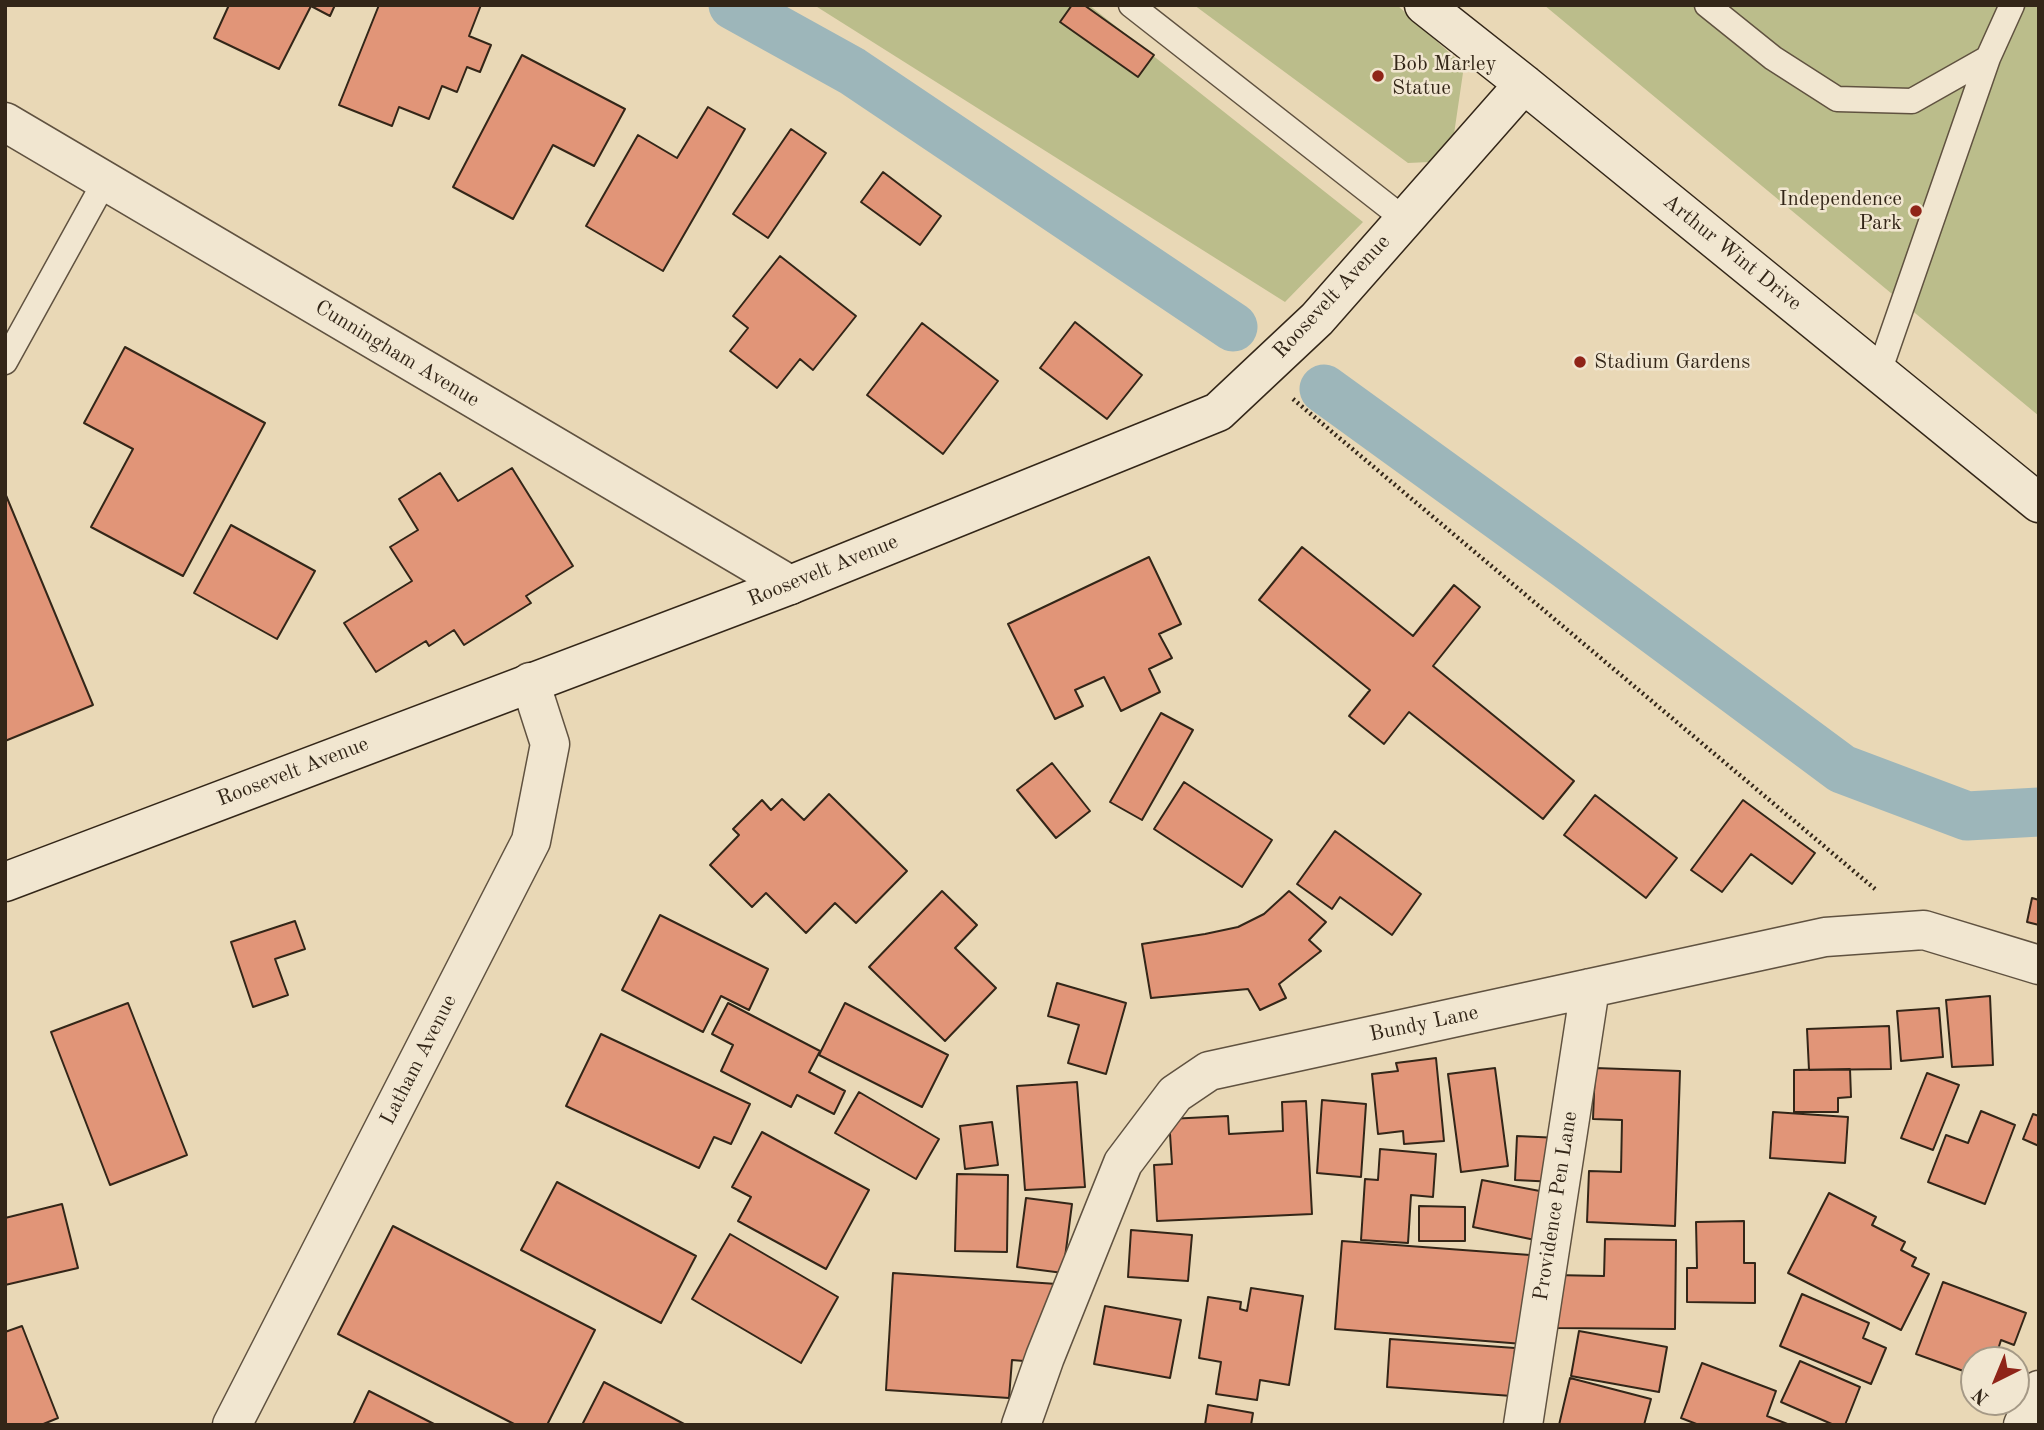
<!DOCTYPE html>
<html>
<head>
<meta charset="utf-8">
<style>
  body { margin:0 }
  #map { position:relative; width:2044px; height:1430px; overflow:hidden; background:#e9d8b6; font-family:"Old Standard TT",serif }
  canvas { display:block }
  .frame { position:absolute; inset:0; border:7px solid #332618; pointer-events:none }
  .north { position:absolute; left:1960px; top:1346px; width:70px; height:70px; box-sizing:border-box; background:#f1e6d0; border:2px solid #a59986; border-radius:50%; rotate:223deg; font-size:19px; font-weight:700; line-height:28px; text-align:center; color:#332618 }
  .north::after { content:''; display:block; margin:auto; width:24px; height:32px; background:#8f2418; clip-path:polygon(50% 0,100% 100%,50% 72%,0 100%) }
</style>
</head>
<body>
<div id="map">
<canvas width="2044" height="1430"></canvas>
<div class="frame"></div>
<div class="north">N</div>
</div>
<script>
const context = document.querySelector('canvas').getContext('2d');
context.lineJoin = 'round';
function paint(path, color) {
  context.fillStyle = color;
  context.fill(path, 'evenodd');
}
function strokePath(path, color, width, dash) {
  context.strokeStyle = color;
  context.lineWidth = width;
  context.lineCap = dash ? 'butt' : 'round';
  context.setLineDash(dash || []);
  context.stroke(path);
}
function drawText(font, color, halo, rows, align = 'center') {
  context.font = font + ' "Old Standard TT",serif';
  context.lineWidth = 5;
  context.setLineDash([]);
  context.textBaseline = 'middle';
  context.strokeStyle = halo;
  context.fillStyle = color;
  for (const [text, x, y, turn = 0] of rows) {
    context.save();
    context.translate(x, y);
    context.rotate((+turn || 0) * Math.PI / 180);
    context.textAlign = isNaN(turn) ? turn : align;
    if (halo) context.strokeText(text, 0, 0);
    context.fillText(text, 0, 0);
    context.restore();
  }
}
paint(new Path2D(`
  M814,5h275l274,217 -78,80z
  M1194,5h203l67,61 -10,68 -25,28 -21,1z
  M1544,5h495v411z`), '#bbbd8b');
strokePath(new Path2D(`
  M733,5l119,66 381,256
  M1324,389l243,176 275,204 125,47 72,-4`), '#9db6ba', 49);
const building = new Path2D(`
  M229,5h106l-5,11 -19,-10 -32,63 -65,-31z
  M379,5h102l-12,31 22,9 -11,27 -13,-5 -10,25 -15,-6 -13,33 -30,-12 -7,19 -53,-21z
  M1072,5h12l70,50 -16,22 -78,-55z
  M522,55l103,54 -31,57 -41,-21 -40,74 -60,-32z
  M708,107l37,22 -82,142 -77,-45 52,-91 39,23z
  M791,129l35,24 -58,85 -35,-24z
  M883,172l58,44 -21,29 -59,-43z
  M780,256l76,60 -43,54 -13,-11 -23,29 -47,-37 18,-23 -15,-12z
  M1075,322l67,53 -35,44 -67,-51z
  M922,323l76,58 -55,73 -76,-59z
  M125,347l140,76 -82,153 -92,-49 42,-78 -49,-26z
  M512,468l61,98 -47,30 5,7 -67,42 -10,-15 -25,16 -3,-5 -50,31 -32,-49 68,-42 -22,-34 28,-17 -19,-31 41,-26 18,28z
  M5,493l88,212 -88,36z
  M231,525l84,46 -38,68 -83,-46z
  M1302,547l111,89 41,-51 26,22 -47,59 141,115 -31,38 -134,-107 -25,32 -35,-28 21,-26 -111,-90z
  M1149,557l32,67 -22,10 13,24 -23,11 11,23 -39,19 -17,-34 -29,13 8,16 -28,13 -47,-95z
  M1161,713l32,17 -51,90 -32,-18z
  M1052,763l38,48 -34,27 -39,-48z
  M1184,782l88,58 -30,47 -88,-58z
  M829,794l78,77 -51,52 -21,-20 -29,30 -40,-40 -14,14 -42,-42 29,-30 -6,-6 29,-29 9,10 11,-11 22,21z
  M1595,795l82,63 -31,40 -82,-63z
  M1743,800l72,53 -23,31 -41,-30 -29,38 -31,-22z
  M1335,831l86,63 -29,41 -52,-38 -8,12 -35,-25z
  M942,891l35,34 -22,23 41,40 -51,53 -76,-74z
  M1289,891l37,31 -17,18 12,11 -42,33 7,14 -26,12 -12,-21 -97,9 -9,-54 63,-10 33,-7 26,-13z
  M2032,898l7,2v25l-12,-3z
  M660,915l108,54 -19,41 -28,-14 -18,36 -81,-42z
  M295,921l10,28 -30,10 13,36 -35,12 -22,-65z
  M1057,983l69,20 -20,71 -38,-11 11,-38 -31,-9z
  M1990,996l3,69 -41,2 -6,-67z
  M128,1003l59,152 -77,30 -59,-153z
  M728,1003l92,48 -11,21 36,19 -11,23 -37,-19 -6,12 -70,-36 12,-26 -21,-11z
  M845,1003l103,52 -26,52 -103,-52z
  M1939,1008l4,49 -42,4 -4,-50z
  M1889,1026l2,43 -82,1 -2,-41z
  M601,1034l149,70 -19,40 -17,-7 -15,31 -133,-62z
  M1436,1058l8,83 -40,3 -1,-13 -25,3 -6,-60 26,-3 -2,-8z
  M1495,1068l13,98 -47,6 -13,-98z
  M1595,1068l85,3 -5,155 -88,-4 2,-51 32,1 1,-52 -29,-1z
  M1850,1069l1,28 -13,1v14h-44v-42z
  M1927,1073l32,12 -26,65 -32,-12z
  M1077,1082l8,105 -60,3 -8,-104z
  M859,1092l80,47 -23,40 -81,-46z
  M1322,1100l44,4 -5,73 -44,-4z
  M1306,1101l6,113 -155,7 -3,-56 18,-1 -3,-45 59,-3 1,18 54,-3 -1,-29z
  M1981,1111l34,14 -30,79 -57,-22 18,-47 22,8z
  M1773,1112l75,5 -3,46 -75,-5z
  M2033,1114l6,2v30l-16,-7z
  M992,1122l6,43 -33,4 -5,-43z
  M762,1132l107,58 -43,79 -88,-48 13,-24 -19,-10z
  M1517,1136l42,2 -3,44 -41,-2z
  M1380,1149l56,5 -3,43 -22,-2 -3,48 -47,-3 4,-61 13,1z
  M957,1174l51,1 -1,77 -52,-1z
  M1482,1180l63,12 -10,48 -62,-13z
  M557,1182l139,74 -35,67 -140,-73z
  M1829,1193l47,24 -4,8 33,17 -4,8 15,8 -4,8 17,8 -28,56 -113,-57z
  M1026,1198l46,6 -9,69 -46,-6z
  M62,1204l16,64 -73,17v-67z
  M1419,1206l46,1v34h-46z
  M1744,1221v42h11v40l-68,-1v-34h10l-1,-46z
  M393,1226l202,104 -48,95h-31l-178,-91z
  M1131,1230l61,5 -4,46 -60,-4z
  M730,1234l108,63 -37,66 -109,-64z
  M1605,1239l71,1 -1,89 -120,-1 -1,-53 50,1z
  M1342,1241l188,14 -7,89 -188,-15z
  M893,1273l164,11 -21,78 -24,-2 -3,38 -123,-8z
  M1943,1282l83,31 -12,32 -13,-5 -6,19 -8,-2 -1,3h-12v7l-3,-1 -2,7 -53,-19z
  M1251,1288l52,8 -14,89 -29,-5 -3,20 -41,-6 5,-32 -22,-4 9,-61 33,5 -1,7 7,2z
  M1802,1294l67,29 -6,15 23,10 -15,36 -91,-38z
  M1105,1306l76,14 -11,58 -76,-14z
  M22,1326l36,92 -17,7h-36v-93z
  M1579,1331l88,16 -8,45 -88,-16z
  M1390,1339l125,9 -3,48 -125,-9z
  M1800,1361l60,26 -15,38h-11l-53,-23z
  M1702,1363l74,28 -9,25 23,9h-91l-18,-7z
  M1570,1378l81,21 -7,26h-85z
  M604,1382l82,43h-104z
  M369,1391l67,34h-83z
  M1208,1405l45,8 -2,12h-46z`);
paint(building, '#e19578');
strokePath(building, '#332618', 2);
const service = new Path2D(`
  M1131,5l273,214
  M1707,5l66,53 64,41 75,2 76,-43 24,-53
  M5,362l100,-181
  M1879,372l109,-314`);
const minor = new Path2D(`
  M5,122l785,463
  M1021,1425l24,-68 78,-194 52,-69 34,-23 616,-134 99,-7 115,35
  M1523,1425l67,-437
  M2023,1425l16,-35`);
const tertiary = new Path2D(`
  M232,1425l299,-584 19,-97 -20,-62`);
const secondary = new Path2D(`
  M1424,5l100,79 515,419
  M5,882l785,-297 428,-173 99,-93 207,-235`);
strokePath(service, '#605240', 27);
strokePath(minor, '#605240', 41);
strokePath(tertiary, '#605240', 41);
strokePath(secondary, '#332618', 41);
strokePath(new Path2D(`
  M1293,399l582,490`), '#332618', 4.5, [2, 3.5]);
strokePath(service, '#f1e6d0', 24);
strokePath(minor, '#f1e6d0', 38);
strokePath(tertiary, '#f1e6d0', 38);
strokePath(secondary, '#f1e6d0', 38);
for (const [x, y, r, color] of [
  [1378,76,7,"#8f2418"],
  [1916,211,7,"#8f2418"],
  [1580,362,7,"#8f2418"]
]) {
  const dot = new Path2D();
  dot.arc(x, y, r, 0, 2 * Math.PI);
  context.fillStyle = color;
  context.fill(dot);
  strokePath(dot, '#f1e6d0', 2.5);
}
drawText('21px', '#332618', '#f1e6d0', [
  ["Bob Marley",1392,64],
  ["Statue",1392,88],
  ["Independence",1902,199,"right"],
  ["Park",1902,223,"right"],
  ["Stadium Gardens",1594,362]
], 'left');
drawText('21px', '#332618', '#f1e6d0', [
  ["Arthur Wint Drive",1732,253,39],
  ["Roosevelt Avenue",1332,297,-47],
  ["Cunningham Avenue",397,354,31],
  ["Roosevelt Avenue",823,571,-22],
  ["Roosevelt Avenue",293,772,-21],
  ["Bundy Lane",1424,1024,-12],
  ["Latham Avenue",419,1060,-63],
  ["Providence Pen Lane",1556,1206,-81]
]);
</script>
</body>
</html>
